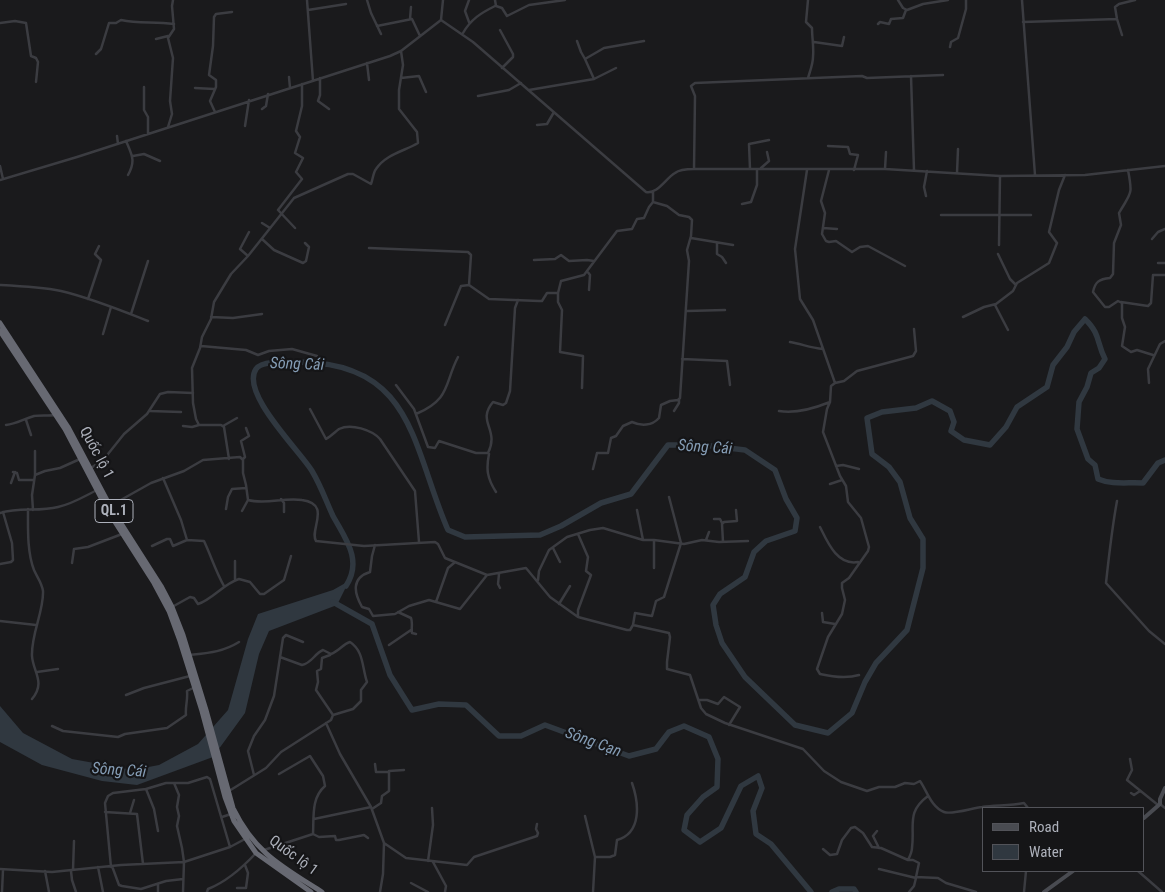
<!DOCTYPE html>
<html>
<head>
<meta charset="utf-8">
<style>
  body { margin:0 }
  #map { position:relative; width:1165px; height:892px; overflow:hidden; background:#1a1a1c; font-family:"Roboto Condensed",sans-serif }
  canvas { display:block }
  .legend { position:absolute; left:982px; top:807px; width:162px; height:65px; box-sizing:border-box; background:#151517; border:1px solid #525359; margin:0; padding:6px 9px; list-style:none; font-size:15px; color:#adb1bb }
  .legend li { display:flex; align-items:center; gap:10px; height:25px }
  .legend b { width:25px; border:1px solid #525359 }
</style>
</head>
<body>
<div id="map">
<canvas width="1165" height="892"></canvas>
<ul class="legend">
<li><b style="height:6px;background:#494b51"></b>Road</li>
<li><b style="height:14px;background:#303840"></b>Water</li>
</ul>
</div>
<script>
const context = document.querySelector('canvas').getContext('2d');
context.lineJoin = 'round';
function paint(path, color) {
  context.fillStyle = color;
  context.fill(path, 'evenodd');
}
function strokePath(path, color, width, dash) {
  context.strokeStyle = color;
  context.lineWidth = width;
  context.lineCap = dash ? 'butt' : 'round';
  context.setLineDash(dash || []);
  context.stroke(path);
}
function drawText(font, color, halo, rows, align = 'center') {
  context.font = font + ' "Roboto Condensed",sans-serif';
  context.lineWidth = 4.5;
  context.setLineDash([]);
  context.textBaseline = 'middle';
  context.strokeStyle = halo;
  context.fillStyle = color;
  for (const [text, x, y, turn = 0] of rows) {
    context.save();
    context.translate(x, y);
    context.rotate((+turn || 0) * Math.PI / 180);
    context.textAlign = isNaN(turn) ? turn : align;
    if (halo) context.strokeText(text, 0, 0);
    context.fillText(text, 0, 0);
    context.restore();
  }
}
paint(new Path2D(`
  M349,581l-12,24 -68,26 -10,23 -14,59 -32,44 -76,28 -35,-4 -60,-16 -42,-23v-36l23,27 49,26 61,11 26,-5 39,-21 30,-34 20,-71 10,-25 75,-24z`), '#303840');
strokePath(new Path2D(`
  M346,586c17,-26 -1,-48 -13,-70 -7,-15 -12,-30 -21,-45 -12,-20 -72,-78 -56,-102 6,-9 33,-7 43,-7 115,1 113,85 149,168l17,7 75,-2 21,-9 40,-23 30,-9 37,-49h35l42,5 30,20 11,29 11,19 -2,13 -29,10 -12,11 -9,25 -25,17 -7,11 3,20 6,18 23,34 50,48 33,8 24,-20 13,-31 11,-19 31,-33 16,-62v-29l-13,-21 -10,-36 -11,-15 -17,-13 -5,-36 15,-6 34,-4 16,-7 18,10 4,11 -3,9 13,9 26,5 16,-18 11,-20 30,-20 6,-22 14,-18 7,-15 11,-13c16,16 11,22 20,40l-6,9 -8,5 -4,14 -8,15 -2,27 11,30 7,6 3,14c14,6 30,3 45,4l15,-20 7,-3
  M333,602l39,22 18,51 22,35 27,-6 27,1 33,31h22l24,-11 84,31 27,-7 13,-17 15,-6 25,11 9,22 -1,28 -14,10 -16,18 -3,15 16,12 21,-14 20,-42 17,-10 4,12 -9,23 3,23 15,10 40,48
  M832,892l7,-3h15l2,3`), '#303840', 5.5);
strokePath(new Path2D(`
  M307,0l6,81
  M367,0l4,13 10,21
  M495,0l1,6 6,2 5,8 22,-11 36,-5
  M808,0l-2,22 6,6c0,10 2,19 1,29 0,7 -3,14 -5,21
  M898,0l5,8 4,2 16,-6 25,-4
  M1022,0l13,175
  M308,10l38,-6
  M410,19l1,-12
  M441,20l32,22 173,150c12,2 19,-13 29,-19 5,-4 13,-4 19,-4h191l115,7 85,-1 80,-9
  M469,22l-4,-11 4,-11
  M1023,22l94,-3
  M0,23l15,-2 11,2 5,33 5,2 2,4 -2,20
  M878,24l2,-2 9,2 2,-5 12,-1 3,-8
  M377,26l35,-7 8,17
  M500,30l13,24v3l-11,11
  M463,33c8,-14 18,-20 32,-27
  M1122,35l-5,-16 -2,-12 4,-3 16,-4
  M156,39l12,-3
  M577,41l4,11 4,7
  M814,42l28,4 2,-9
  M950,47l1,-5 7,-4 8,-29v-9
  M96,54l5,-5 8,-26h7l5,-3c19,4 33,1 53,4
  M367,63l2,17
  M911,76l3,94
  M289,77l1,11
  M320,78v17l-2,6 11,8
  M401,78l18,-2 7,16
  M594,79l22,-11
  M144,87v23l4,7v17
  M195,88l19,1
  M529,90l65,-11 -9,-20 19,-11 40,-7
  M478,96l31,-6 12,-7
  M262,109l4,-3 2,-12
  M215,112l-5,-11 6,-14v-7l-7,-5 4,-29 1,-29 2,-3 16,-2
  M537,125l10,-1 7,-12
  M245,126l4,-26
  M168,127l4,-13 -2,-13 3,-43 -5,-20 6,-9 -2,-23 1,-6
  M117,136l1,8
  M126,141c6,14 10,20 2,34
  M828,146l20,1 2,7 8,1 -4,15
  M133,156l11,-2 16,7
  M0,166l3,13
  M761,168l8,-7 -2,-9
  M694,169l1,-73 -4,-10 4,-3 167,-7 5,2 76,-3
  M750,169l-1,-25 20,-4
  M885,169l1,-17
  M807,170l-12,79 5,50 13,21 22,63
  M829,170l-8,31 4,12 -3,21 4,7 3,1 7,-1 16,11 8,-5 8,-1 37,20
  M1128,170c5,26 3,22 -9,43l2,12 -7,18 -1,31 -3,4c-11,1 -15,4 -17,14l12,15h4l9,-6 4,2v15l3,9 -3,19 9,6 6,-2 16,5
  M957,173l1,-24
  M0,180l77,-23 313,-101 11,-5 40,-31 2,-20
  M926,196l-2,-9 3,-16
  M742,204l9,-2 6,-17v-16
  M941,215h90
  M262,223l8,5
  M295,228l-17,-18 24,-31 -6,-7 7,-14 -8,-5 5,-16 -4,-6 6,-25v-22
  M823,228l14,1
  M691,238l42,7
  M262,239l12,11 29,13 3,-2 3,-14 -4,-4
  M1152,239l6,-7 7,-3
  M717,243v11l5,3 4,6
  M999,245l1,-69
  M369,248l99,4 3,3 -2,30 20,14 50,2h3l5,-8h11l3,-12 23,-6 33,-44 15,-2 5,-10 7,-1 5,-11 4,-5v-11
  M998,254l12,25 6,6
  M248,256l-8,-7 9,-17
  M534,260l21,-1 6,-4 8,6 18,-1 7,1
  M1158,263h7
  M587,271l3,4 -1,15
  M0,285c20,1 41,2 61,6 30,7 59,19 87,30
  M558,293v9l4,8 -2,42 23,4 -1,32
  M88,299l13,-39 -6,-6 4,-8
  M1121,302l27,4 3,-3 2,-28h12
  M995,305l13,25
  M687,311l38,-1
  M131,314l17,-53
  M211,317l22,1 29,-4
  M963,317l21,-10 12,-3 17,-13 4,-8 32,-20 8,-20 -8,-11 10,-42 6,-15
  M445,325l16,-39 8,-1
  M103,334l8,-27
  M790,342c12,2 20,6 33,7
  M201,346l45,4 12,5 11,-4 23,-2 25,7
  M682,359l45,2 3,24
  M1149,383l-1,-14 12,-25 5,-3
  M396,385l18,24 14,38 7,1 4,-7 37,12h12c12,-24 -12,-31 5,-51l10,3 3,-2 4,-12 5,-83 3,-8
  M310,409l16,30c5,-3 9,-7 13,-10 12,-6 33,1 41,10l35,52 4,51
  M150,411l31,1
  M674,411l5,-8v-4
  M779,411c16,3 36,-3 51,-9
  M416,414c35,-15 28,-30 42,-57
  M26,420l5,15
  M6,425c11,-1 17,-6 28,-9 6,-1 14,0 21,-1
  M183,426l9,1 7,-2
  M223,426l14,-8
  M35,451v24
  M489,454c-3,15 -2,24 7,38
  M229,459l-5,-32 -3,-2h-22l-3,-6 -3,-16 -1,-35 8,-20 2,-11 9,-18 3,-17 17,-28 17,-18 46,-58 54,-24h5l18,10c2,-5 2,-11 5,-15 10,-15 29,-18 42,-26l-1,-11 -18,-23v-19l4,-25 -2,-14
  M243,459l2,-2 -4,-16 8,-5 -3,-8
  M836,466l7,-1 16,4
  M91,468l13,-9 20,-25 23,-20 13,-20 8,-2 25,1
  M593,469l4,-16h11l3,-15 5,-2 7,-10 9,-4c9,4 20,4 27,-4l2,-13 9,-4 8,-1 2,-2 9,-137 -2,-11 4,-14 1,-16 -3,-3 -10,-2 -12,-9 -14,-4
  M13,472l4,1 2,7h15
  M163,478l18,42 6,20
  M11,483l4,-11
  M830,484l12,-4
  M281,499l3,4v9
  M1117,501c-5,27 -8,54 -11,82l43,48 16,13
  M110,506l41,-23 33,-12 19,-11 37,-3 3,3v13l3,12 2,15c18,5 36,-3 54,0 30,4 7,30 14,41l48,5 71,-4 3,2 7,14 42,17 39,-7 24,29 28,20 49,13h3l3,-5 36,8 1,4 -3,25v7l23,6 11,33 5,6 19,9 78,26 21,22 17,11 26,9 12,-4h16l10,-4 9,1 6,-3c7,10 11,26 24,31 8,3 28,-4 38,-5 14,-2 28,-1 42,-4l4,5
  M28,509c0,19 -1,43 6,61 3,7 8,13 9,21 1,20 -12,43 -11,65 1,16 14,26 0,43
  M226,509l2,-12 4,-8 14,-1
  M33,510l-1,-15 3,-20 10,-4 15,-3 20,-9
  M637,510l6,30
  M242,511l6,-11
  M0,513c19,-6 39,-1 58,-6 14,-3 27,-11 39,-17
  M714,519h6l2,4
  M820,527c7,14 17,39 38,35
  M578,534l10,23 -2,14 5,4 -13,35v7
  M706,540l3,-8
  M723,542l-1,-18 2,-2 13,-1 -1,-11
  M375,545l-3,11 -2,16c-19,6 -16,21 -8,35l7,2 4,7 22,-2 14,-8 20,-6 31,9 27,-34
  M152,546l15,-7h3l3,7 14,-6 17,1c7,15 12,31 20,45
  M553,548l7,14
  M235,561v18
  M72,563l2,-14 14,-2 34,-13
  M0,564l11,-2 2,-2 -1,-17 -9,-31
  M654,568v-28
  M499,574l-1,10 2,4
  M538,580l1,-9 10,-21 18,-13 23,-7 13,-2 40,12h11l30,4 18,-4 17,2 29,-1
  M436,602l12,-34 6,-5
  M559,604l11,-18
  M172,607l18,-10 4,1 4,6c15,-5 25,-20 41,-25l11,3 10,12h4l20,-14 7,-24
  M398,612l13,6c2,5 0,10 1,15l4,1
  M822,613l1,9 12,2
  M0,621l36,4
  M633,625l2,-12 17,3 4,-15 8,-4 17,-54 -12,-46
  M389,645l22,-15
  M190,655c18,-2 33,-3 49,-13
  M330,655l-8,3 -1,11 -4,2 1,11 -2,8 17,25
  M37,672l21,-3
  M859,675c-13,4 -26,2 -39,-1l-3,-5 11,-32 14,-23 3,-14 -3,-12v-5l7,-5 19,-27 1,-4 -8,-29 -13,-16 -2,-16 -6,-10 -17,-44 4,-23 3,-7 1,-16 4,-3 9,-2 13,-10 56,-15 3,-5 -2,-22
  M126,695l18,-7 46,-12
  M699,700h8l11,4 6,-7 16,10 -11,18
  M326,723l14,31 31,53 13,36 -1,31 -3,18
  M52,726l11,5 55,6 7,-3 42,-6 19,-13c-1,-8 2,-15 1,-24l6,-3
  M1130,759l2,11 -5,10 31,25
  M375,764l1,8h12
  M254,775l-6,-24 6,-15 11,-16 9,-24 9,-58 3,-3 17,7
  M174,783l5,12 -2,12 2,9 -2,10 5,22 2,14 -1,30
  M146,789l8,20 4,22
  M229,791l37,-23 15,-16 50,-32 2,-5 20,-6 8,-8v-11l6,-8c-5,-14 -3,-31 -17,-40 -7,2 -11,9 -19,12l-8,-4c-9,4 -11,13 -21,15l-22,-8
  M1131,793l3,2 6,-4
  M928,796c-22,16 -13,30 -16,52 0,4 -2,8 -4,12h5l6,3 -3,14 22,1 8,5 30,9
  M1160,804l5,4
  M372,809l9,-6 1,-7 7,-5v-20l15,-1
  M105,812l32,2 6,50
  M130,813l4,-13
  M585,816l10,41
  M222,817l9,-3
  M314,819l57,-12
  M877,831l-4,5 6,12
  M313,834l6,3 16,-1 1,4h3l25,-5 4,3
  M384,843l22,15 61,7 7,-8 63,-21 1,-3 -2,-4 1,-5
  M823,849l7,6 7,-1 5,-14 9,-12 4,-1 8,6 9,14 9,1 27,12
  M264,850l49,-16c1,-17 -2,-36 12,-48l-2,-10 -13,-20 -31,18
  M428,861l5,-36 -1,-17
  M433,862l13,24 -1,6
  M112,866l7,19 3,1 19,3 25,-8 17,-2
  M98,867l5,25
  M111,867l-6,-64 3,-7 5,-3 33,-4 20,-6h22l19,-6 3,2 20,68
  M0,869l52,3 69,-7 63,-3 46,-15 15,-8
  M879,869l37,9
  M73,870l1,-29
  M45,871l4,21
  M71,871l1,9 4,12
  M1138,871l24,21
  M411,883l17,9
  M237,888h9l2,-15 -3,-8
  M2,892l1,-22
  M158,892v-7
  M207,892l1,-3c18,-7 35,-22 48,-36
  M593,892l2,-35h15l5,-2 2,-15c25,-7 22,-37 15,-57
  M909,892l5,-6 2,-8
  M1024,892l2,-21`), '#3b3c41', 2.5);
strokePath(new Path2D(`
  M1144,818l16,-14v-5l5,-11
  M1044,892l29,-21`), '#494b51', 4);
strokePath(new Path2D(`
  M0,323l68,104 42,79 51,80 11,21 11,28 23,75 27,98c22,45 48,58 89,84
  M0,331l65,98 43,82 46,72 15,28 11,30 22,70 23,86 9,24 22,32 55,39`), '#676972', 5);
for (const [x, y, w] of [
  [114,511,38]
]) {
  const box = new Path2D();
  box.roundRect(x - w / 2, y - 11.5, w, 23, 4);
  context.fillStyle = '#151517';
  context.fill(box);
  strokePath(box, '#adb1bb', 1);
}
drawText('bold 14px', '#adb1bb', null, [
  ["QL.1",114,511]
]);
drawText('15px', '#adb1bb', '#151517', [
  ["Quốc lộ 1",96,453,62],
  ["Quốc lộ 1",293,856,36]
]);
drawText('italic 16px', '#859db5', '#151517', [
  ["Sông Cái",297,365,2],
  ["Sông Cái",705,448,4],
  ["Sông Cạn",593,743,20],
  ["Sông Cái",119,771,4]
]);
</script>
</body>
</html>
